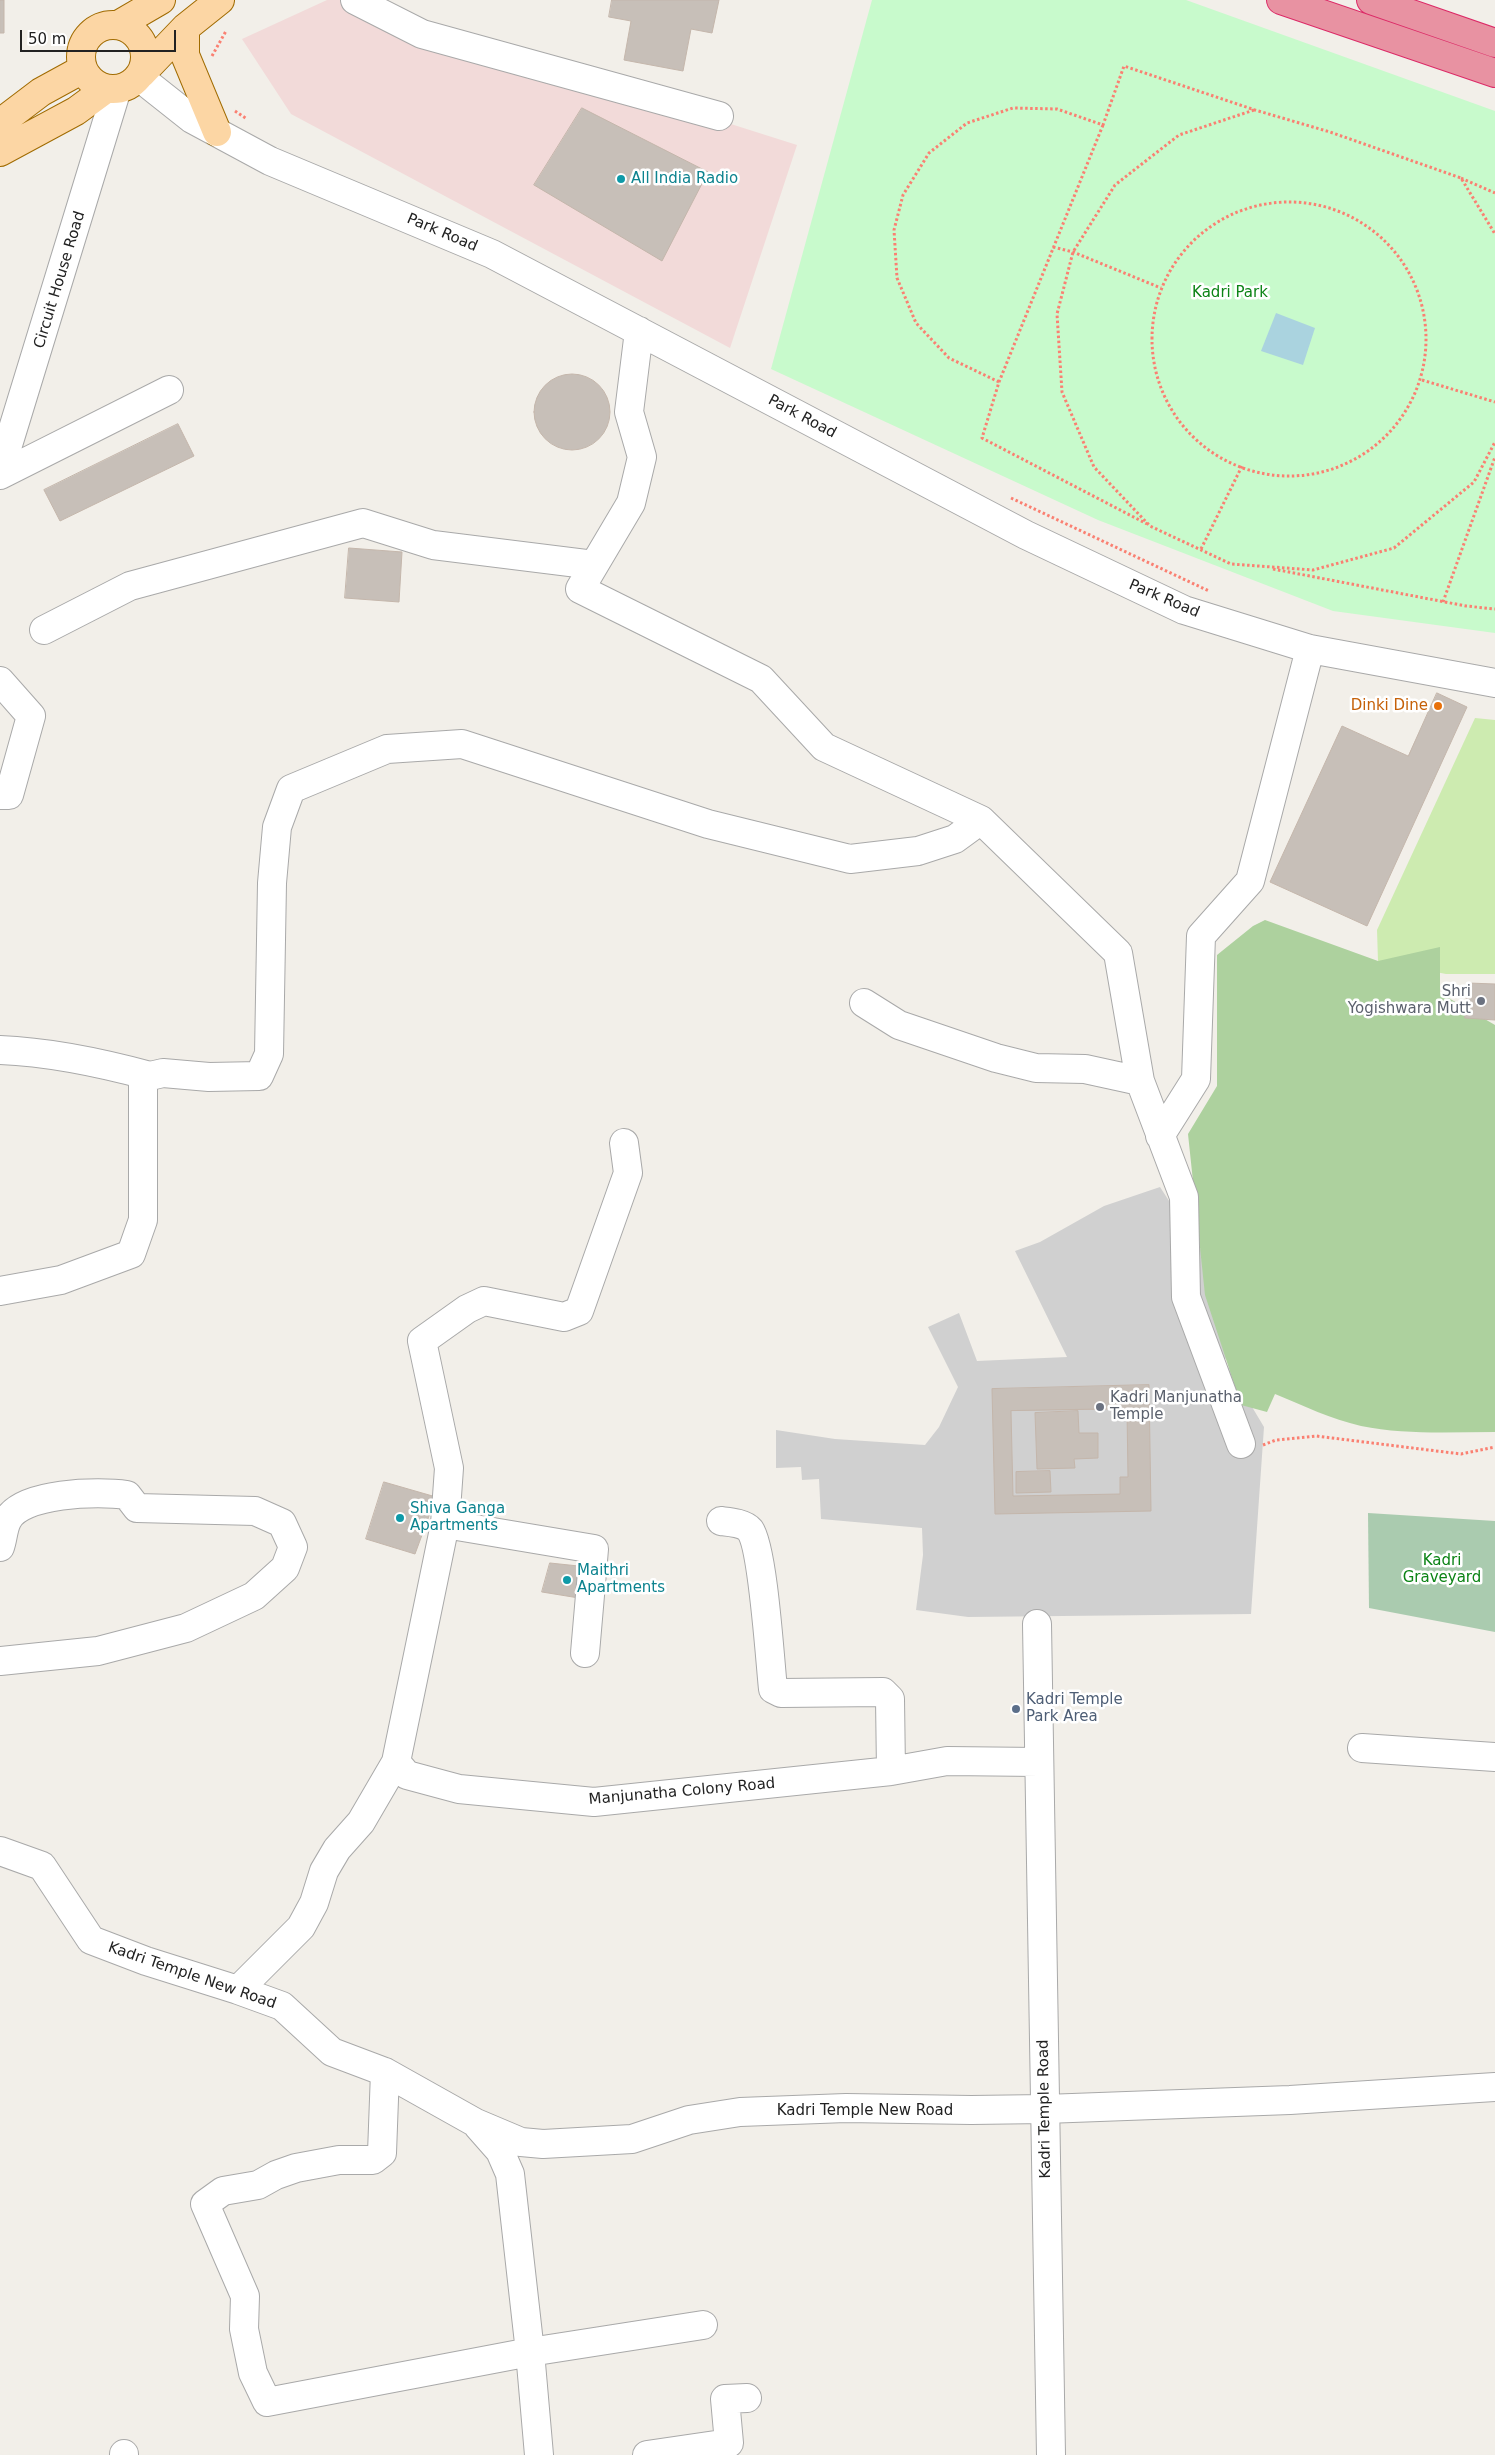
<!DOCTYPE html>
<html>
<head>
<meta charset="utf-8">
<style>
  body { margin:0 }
  #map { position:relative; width:1495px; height:2455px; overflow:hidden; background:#f2efe9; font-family:"DejaVu Sans",sans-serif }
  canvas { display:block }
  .scale { position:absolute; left:20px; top:30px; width:156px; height:22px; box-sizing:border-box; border:2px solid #222; border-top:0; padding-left:6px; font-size:15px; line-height:18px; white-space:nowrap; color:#222; -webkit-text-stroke:4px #fff; paint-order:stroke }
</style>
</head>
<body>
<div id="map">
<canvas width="1495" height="2455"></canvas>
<div class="scale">50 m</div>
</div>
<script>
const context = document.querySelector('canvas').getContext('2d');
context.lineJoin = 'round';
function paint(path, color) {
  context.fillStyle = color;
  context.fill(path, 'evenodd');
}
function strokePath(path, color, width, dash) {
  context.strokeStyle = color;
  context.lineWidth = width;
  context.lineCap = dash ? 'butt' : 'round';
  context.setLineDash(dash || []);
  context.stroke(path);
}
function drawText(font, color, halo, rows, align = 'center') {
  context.font = font + ' "DejaVu Sans",sans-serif';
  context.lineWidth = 5;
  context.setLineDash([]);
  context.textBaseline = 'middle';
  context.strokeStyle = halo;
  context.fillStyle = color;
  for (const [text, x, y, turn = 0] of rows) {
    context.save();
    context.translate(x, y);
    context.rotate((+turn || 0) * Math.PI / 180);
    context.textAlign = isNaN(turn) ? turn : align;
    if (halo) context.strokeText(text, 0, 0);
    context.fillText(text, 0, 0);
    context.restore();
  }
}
paint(new Path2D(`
  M327,0h13l457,145 -67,203 -439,-234 -49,-75z`), '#f2dad9');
paint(new Path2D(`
  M1160,1187l95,146 -31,27 40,67 -13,187 -283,3 -52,-7 7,-55 -1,-27 -101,-9 -2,-40 -17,1 -1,-13 -25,1v-38l59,9 90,6 14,-18 19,-40 -30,-60 31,-14 18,48 90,-4 -52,-106 25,-9 64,-36z`), '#d0d0d0');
paint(new Path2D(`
  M1475,718l20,2v254h-49l-68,-13 -1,-31z`), '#cdebb0');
paint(new Path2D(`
  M1265,920l113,41 62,-14v46l55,32v407c-44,0 -90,3 -134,-6 -30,-7 -57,-20 -86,-32l-8,18 -26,-7 -36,-110 -17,-161 29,-48v-131l36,-29z`), '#add19e');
paint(new Path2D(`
  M1368,1513l127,8v111l-126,-24z`), '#aacbaf');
paint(new Path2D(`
  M872,0h314l309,111v522l-162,-22 -235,-91 -327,-151z`), '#c8facc');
paint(new Path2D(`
  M1276,313l39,15 -12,37 -42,-14z`), '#aad3df');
const building = new Path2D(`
  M0,0h4v33h-4z
  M612,0h107l-7,33 -21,-4 -8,42 -59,-11 7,-39 -22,-4z
  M582,108l126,64 -46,89 -128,-76z
  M534 412a38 38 0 1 1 76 0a38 38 0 1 1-76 0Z
  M178,424l16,32 -134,65 -16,-31z
  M349,548l53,4 -3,50 -54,-4z
  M1437,693l30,14 -100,219 -97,-44 72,-156 66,30z
  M1468,983l27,1v36l-30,-2z
  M1149,1385l2,126 -156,3 -3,-125zM1127,1409l1,68h-8v17l-107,2 -2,-85z
  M1078,1411l1,22h19v25l-24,1 1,9 -38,1 -2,-56z
  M1050,1471l1,21 -35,1v-21z
  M384,1482l52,15 -21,57 -49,-15z
  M550,1563l38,4 -3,32 -43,-7z`);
paint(building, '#c7bfb8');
strokePath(building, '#c4b6ab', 1);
const minor = new Path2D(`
  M355,0l67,34 297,82
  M139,77l53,42 78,42 222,93 534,281 158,75 126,39 185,34
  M639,331l-10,81 13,45 -11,46 -51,86 181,90 63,68 157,73 137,133 22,128
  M0,471l117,-382
  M0,475l169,-85
  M44,630l86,-44 233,-63 70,22 161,20
  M0,681l31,35 -22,79h-9
  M864,1003l35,22 97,33 40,10 49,1 55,12 44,116 2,100 55,147
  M0,1050c50,2 102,13 150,26
  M1160,1136l36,-57 5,-143 49,-55 60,-232
  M624,1143l4,30 -49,138 -15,6 -80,-16 -17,8 -45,32 27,127 -4,56 -49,238 11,13 52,14 135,13 297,-31 56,-10 91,1
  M0,1291l61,-11 70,-26 12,-34v-137l7,-7 13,-3 46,4 50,-1 10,-22 3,-171 5,-56 14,-38 96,-40 75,-5 246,80 142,35 68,-8 37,-12 26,-19
  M721,1521c8,1 23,2 29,9 13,18 20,131 23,159l8,4 102,-1 7,7 1,72
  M445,1524l149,25 -9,104
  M0,1547c3,-8 3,-18 7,-26 13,-29 92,-30 120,-26l10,13 118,3 27,12 11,24 -8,21 -31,28 -68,32 -88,23 -98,10
  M1037,1624l14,831
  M1362,1748l133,9
  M0,1851l42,15 49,74 55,21 92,29 44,16 50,46 53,20 91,51 45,19 22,2 89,-5 57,-19 51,-8 106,-4 125,2 74,-1 245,-9 205,-13
  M238,1990l63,-63 13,-24 10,-32 13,-22 24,-27 35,-60
  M385,2072l-3,81 -9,7h-34l-43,8 -20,7 -18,10 -35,6 -18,13 40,92 -1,33 9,44 14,29 263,-50 173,-27
  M478,2126l22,25 10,23 20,178 9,103
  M124,2454v1
  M647,2455l82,-12 -4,-44 22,-1`);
const major = new Path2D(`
  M81 57a32 32 0 1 1 64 0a32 32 0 1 1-64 0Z
  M118,25l43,-25
  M185,28v27l32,77
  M141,74l44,-46 35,-28
  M0,123l41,-31 42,-23
  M0,152l76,-41 30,-22`);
const highway = new Path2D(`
  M1281,0l214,73
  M1371,0l124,43`);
strokePath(minor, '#a9a9a9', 30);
strokePath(major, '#a06b00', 30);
strokePath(highway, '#dc2a67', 30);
strokePath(new Path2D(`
  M212,56l14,-25
  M1254,110l-75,25 -64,50 -42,67 -16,62 5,78 32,75 56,59 81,38 82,6 81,-22 80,-66 21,-40
  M235,111l12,8
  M1103,125l-104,257 -17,56 165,86
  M1461,178l34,15
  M1152 339a137 137 0 1 1 274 0a137 137 0 1 1-274 0Z
  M1053,247l20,5 88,36
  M1422,380l73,22
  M999,382l-50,-24 -33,-35 -19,-45 -3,-48 9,-35 26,-42 38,-30 46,-15 44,1 46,16 21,-59 131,44 75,22 131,46 34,56
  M1011,498l198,93
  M1201,549l41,-83
  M1273,569l193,37 29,3
  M1443,602l52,-145
  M1263,1445l13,-5 40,-4 145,18 34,-7`), '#fa8072', 3, [2.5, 2.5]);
strokePath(minor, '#fff', 28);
strokePath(major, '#fcd6a4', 28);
strokePath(highway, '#e892a2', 28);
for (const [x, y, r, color] of [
  [621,179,5,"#0f9aa8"],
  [1438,706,5,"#e8710a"],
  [1481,1001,5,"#6b7280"],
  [1100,1407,5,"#6b7280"],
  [400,1518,5,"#0f9aa8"],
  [567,1580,5,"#0f9aa8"],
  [1016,1709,5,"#5c6f8a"]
]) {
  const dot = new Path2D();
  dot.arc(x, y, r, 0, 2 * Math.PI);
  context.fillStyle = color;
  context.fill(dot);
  strokePath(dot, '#fff', 2);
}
drawText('15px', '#0d838f', '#fff', [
  ["All India Radio",631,179],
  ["Shiva Ganga",410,1509],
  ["Apartments",410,1526],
  ["Maithri",577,1571],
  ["Apartments",577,1588]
], 'left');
drawText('15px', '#222', '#fff', [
  ["Park Road",442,233,23],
  ["Circuit House Road",60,280,-73],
  ["Park Road",802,417,28],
  ["Park Road",1164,599,23],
  ["Manjunatha Colony Road",682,1792,-5],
  ["Kadri Temple New Road",192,1976,19],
  ["Kadri Temple Road",1045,2109,-91],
  ["Kadri Temple New Road",865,2111]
]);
drawText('15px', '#0c8416', '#fff', [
  ["Kadri Park",1230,293],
  ["Kadri",1442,1561],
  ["Graveyard",1442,1578]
]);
drawText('15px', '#c56008', '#fff', [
  ["Dinki Dine",1428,706]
], 'right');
drawText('15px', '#5b616d', '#fff', [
  ["Shri",1471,992],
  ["Yogishwara Mutt",1471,1009],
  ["Kadri Manjunatha",1110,1398,"left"],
  ["Temple",1110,1415,"left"]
], 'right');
drawText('15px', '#4e5e75', '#fff', [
  ["Kadri Temple",1026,1700],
  ["Park Area",1026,1717]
], 'left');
</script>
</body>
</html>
